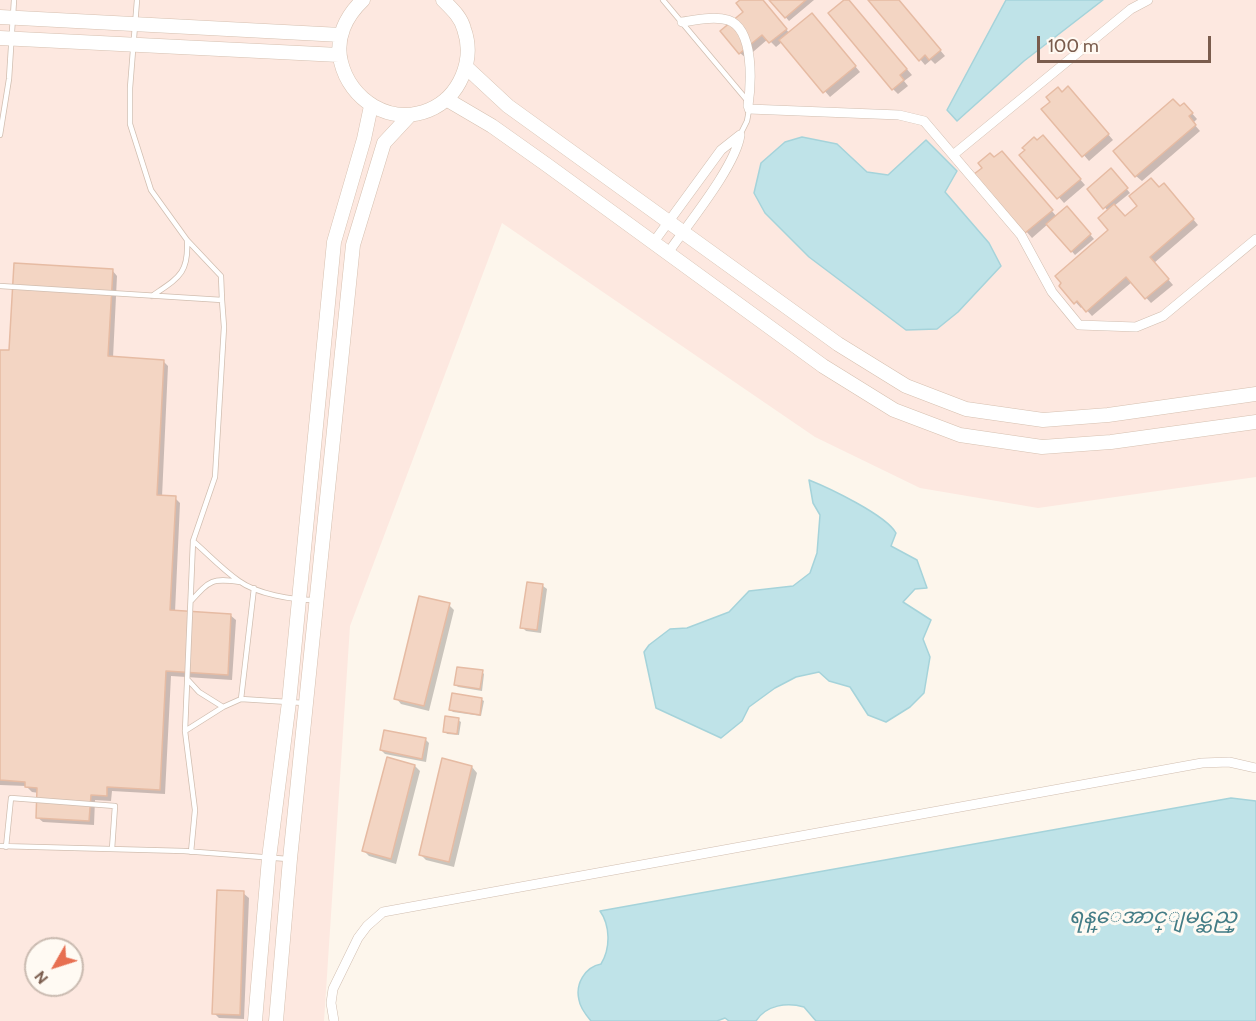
<!DOCTYPE html>
<html>
<head>
<meta charset="utf-8">
<style>
  body { margin:0 }
  #map { position:relative; width:1256px; height:1021px; overflow:hidden; background:#fdf6ec; font-family:Cabin,sans-serif }
  canvas { display:block }
  .north { position:absolute; left:24px; top:937px; width:60px; height:60px; box-sizing:border-box; background:#fffaf3; border:2px solid #cabbb1; border-radius:50%; rotate:231deg; font-size:16px; font-weight:700; line-height:24px; text-align:center; color:#7a5c4d }
  .north::after { content:''; display:block; margin:auto; width:21px; height:27px; background:#e76f51; clip-path:polygon(50% 0,100% 100%,50% 72%,0 100%) }
  .scale { position:absolute; left:1037px; top:36px; width:174px; height:27px; box-sizing:border-box; border:3px solid #7a5c4d; border-top:0; padding-left:8px; font-size:18px; line-height:21px; white-space:nowrap; color:#7a5c4d; -webkit-text-stroke:4px #fffaf3; paint-order:stroke }
</style>
</head>
<body>
<div id="map">
<canvas width="1256" height="1021"></canvas>
<div class="north">N</div>
<div class="scale">100 m</div>
</div>
<script>
const context = document.querySelector('canvas').getContext('2d');
context.lineJoin = 'round';
function paint(path, color) {
  context.fillStyle = color;
  context.fill(path, 'evenodd');
}
function strokePath(path, color, width, dash) {
  context.strokeStyle = color;
  context.lineWidth = width;
  context.lineCap = dash ? 'butt' : 'round';
  context.setLineDash(dash || []);
  context.stroke(path);
}
function drawText(font, color, halo, rows, align = 'center') {
  context.font = font + ' Cabin,"Noto Sans Myanmar",sans-serif';
  context.lineWidth = 6;
  context.setLineDash([]);
  context.textBaseline = 'middle';
  context.strokeStyle = halo;
  context.fillStyle = color;
  for (const [text, x, y, turn = 0] of rows) {
    context.save();
    context.translate(x, y);
    context.rotate((+turn || 0) * Math.PI / 180);
    context.textAlign = isNaN(turn) ? turn : align;
    if (halo) context.strokeText(text, 0, 0);
    context.fillText(text, 0, 0);
    context.restore();
  }
}
paint(new Path2D(`
  M0,0h1256v477l-218,31 -118,-20 -105,-51 -313,-214 -152,403 -26,395h-324zM36,949h36v36h-36z`), '#fde8e0');
const water = new Path2D(`
  M1006,0h97l-79,61 -67,60 -10,-11z
  M802,137l35,7 30,28 21,3 38,-35 31,31 -12,21 44,51 12,23 -43,46 -21,17 -31,1 -97,-73 -44,-44 -11,-20 7,-30 24,-21z
  M809,480c20,8 77,35 87,53l-5,13 26,14 10,28 -12,1 -12,13 28,18 -8,19 7,18 -6,36 -14,14 -24,15 -18,-7 -18,-28 -21,-6 -10,-9 -23,5 -21,11 -26,19 -7,14 -21,17 -65,-30 -12,-56 5,-7 21,-16 17,-1 42,-16 20,-21 44,-5 17,-13 7,-20 3,-38 -7,-12z
  M1231,798l25,3v220h-440l-12,-14c-17,-5 -38,-2 -48,14h-27l-4,-3 -8,3h-126c-5,-6 -11,-13 -12,-21 -4,-16 6,-33 22,-36 10,-16 9,-39 -1,-53z`);
paint(water, '#bfe3e8');
strokePath(water, '#a5d3da', 1.5);
paint(new Path2D(`
  M742,0h20l28,34 27,-13 43,51 -30,25 -48,-55 -6,5 -8,-8 -22,19 -6,-5 5,-41z
  M771,0h43l-25,21z
  M847,0l65,75 -8,6 4,5 -10,8 -5,-5z
  M870,0h28l47,56 -10,8 -4,-4 -6,5z
  M1062,93h11l40,47 -24,21 -45,-52z
  M1180,108l9,2 8,9 -4,4 7,8 -58,50 -6,-5z
  M1048,142l37,43 -21,18 -42,-48z
  M1007,158l50,59 13,-5 24,27 -19,16 -27,-31 -16,14 -55,-64 17,-15z
  M1114,174l16,19 -16,13 11,12 34,-29 10,1 29,35 -44,38 19,22 -22,18 -19,-21 -40,34 -9,-10 -2,2 -20,-22 49,-56 -2,-19 -19,-22z
  M112,270l5,6 -4,82 50,3 5,5 -6,131 13,1 5,5 -5,109 55,3 6,5 -4,60 -61,-4 -6,118 -53,-3 -1,10 -16,-1 -1,25 -51,-3 -6,-5 2,-24 -7,-1 -6,-6 -26,-1v-434l11,1z
  M543,586l4,3 -6,44 -15,-2 -4,-4z
  M449,605l5,5 -25,101 -28,-7 -5,-6z
  M482,672l2,2 -2,17 -24,-4 -2,-2z
  M481,699l3,2 -3,15 -28,-4 -2,-2z
  M458,720l3,2 -2,13 -12,-1 -2,-3z
  M425,739l4,4 -3,19 -41,-8 -4,-4z
  M415,766l5,5 -24,93 -27,-8 -5,-5z
  M472,767l5,6 -23,94 -28,-7 -6,-6z
  M243,893l6,5 -5,121 -25,-1 -5,-5z`), '#0003');
const building = new Path2D(`
  M740,0h23l24,29 -18,14 -7,-8 -23,19 -19,-23 23,-19 -7,-9z
  M769,0h37l-21,18z
  M844,0h5l58,69 -7,6 4,5 -12,10 -64,-77z
  M868,0h31l42,50 -12,10 -4,-5 -6,6z
  M812,13l44,53 -33,27 -44,-53z
  M1068,86l41,48 -27,23 -41,-48 9,-7 -4,-5 12,-10 4,5z
  M1173,99l7,7 4,-3 9,10 -4,3 7,9 -61,52 -22,-26z
  M1043,135l38,44 -24,20 -38,-44 6,-5 -3,-2 12,-11 3,3z
  M1002,151l51,59 -28,23 -51,-59 8,-6 -4,-5 12,-10 4,4z
  M1111,168l17,20 -25,21 -16,-20z
  M1151,178l8,9 5,-4 30,36 -44,38 19,22 -24,20 -19,-22 -40,35 -9,-11 -3,3 -15,-18 2,-3 -6,-7 53,-46 -10,-12 16,-14 11,12 12,-10 -8,-10z
  M1067,206l24,28 -20,18 -25,-28z
  M14,263l99,6 -5,87 56,4 -7,135 19,1 -6,114 61,4 -3,61 -62,-4 -6,119 -53,-3v9l-16,-1 -2,26 -53,-3 1,-30 -12,-1v-5l-25,-2v-430h9z
  M527,582l16,2 -6,46 -17,-2z
  M419,596l31,7 -26,103 -30,-7z
  M457,667l26,3 -3,19 -26,-4z
  M452,693l30,5 -2,17 -31,-5z
  M445,716l14,2 -2,16 -14,-2z
  M384,730l42,8 -4,21 -42,-9z
  M387,757l28,8 -24,94 -29,-8z
  M442,758l30,8 -23,96 -30,-7z
  M217,890l27,1 -4,124 -28,-1z`);
paint(building, '#f3d5c3');
strokePath(building, '#e6bba3', 1.5);
const lane = new Path2D(`
  M137,0l-7,88v36l21,66 36,50 34,36 1,24
  M663,0l83,99
  M0,135l9,-56 5,-79
  M740,135l7,-14 2,-11
  M0,286l222,14 2,27 -9,150 -22,64 -8,190 10,79 -4,42
  M152,296c26,-18 37,-22 35,-56
  M193,541c15,13 29,28 46,40 18,13 53,19 76,19
  M191,601c19,-21 21,-23 49,-19
  M188,680l11,12 24,15
  M241,699l13,-111
  M185,731l38,-24 18,-8 63,4
  M0,846l184,5 104,8
  M6,847l5,-49 104,8 -3,43`);
const street = new Path2D(`
  M682,22c14,-2 32,-6 46,-2 27,9 23,65 20,86
  M749,109l150,6 25,6 97,114 31,57 27,33 57,2 27,-11 93,-77
  M953,155l178,-146 17,-9
  M653,243l68,-93 19,-15
  M668,253c19,-28 68,-87 72,-118
  M334,1021l-3,-18 2,-14 25,-51 9,-12 16,-14 819,-149 27,-1 27,6`);
const secondary = new Path2D(`
  M363,0c-17,16 -28,38 -22,62 9,38 49,64 88,48 31,-13 46,-50 35,-81 -3,-12 -12,-20 -21,-29
  M0,17l341,18
  M0,38l339,17
  M466,67l42,39 330,238 68,42 60,23 77,11 65,-5 148,-21
  M446,99l46,27 55,39 276,201 71,44 66,25 82,12 69,-5 145,-20
  M255,1021l14,-163 20,-156 45,-460 30,-103 7,-33
  M276,1021l14,-162 63,-614 31,-102 26,-28`);
strokePath(lane, '#d1beb0', 6);
strokePath(street, '#d1beb0', 10);
strokePath(secondary, '#d6c0b0', 15);
strokePath(lane, '#fff', 4.5);
strokePath(street, '#fff', 9);
strokePath(secondary, '#fff', 14);
drawText('italic 21px', '#437c86', '#fffaf3', [
  ["ရန္ေအာင္ျမင္ဆည္",1153,917]
]);
</script>
</body>
</html>
